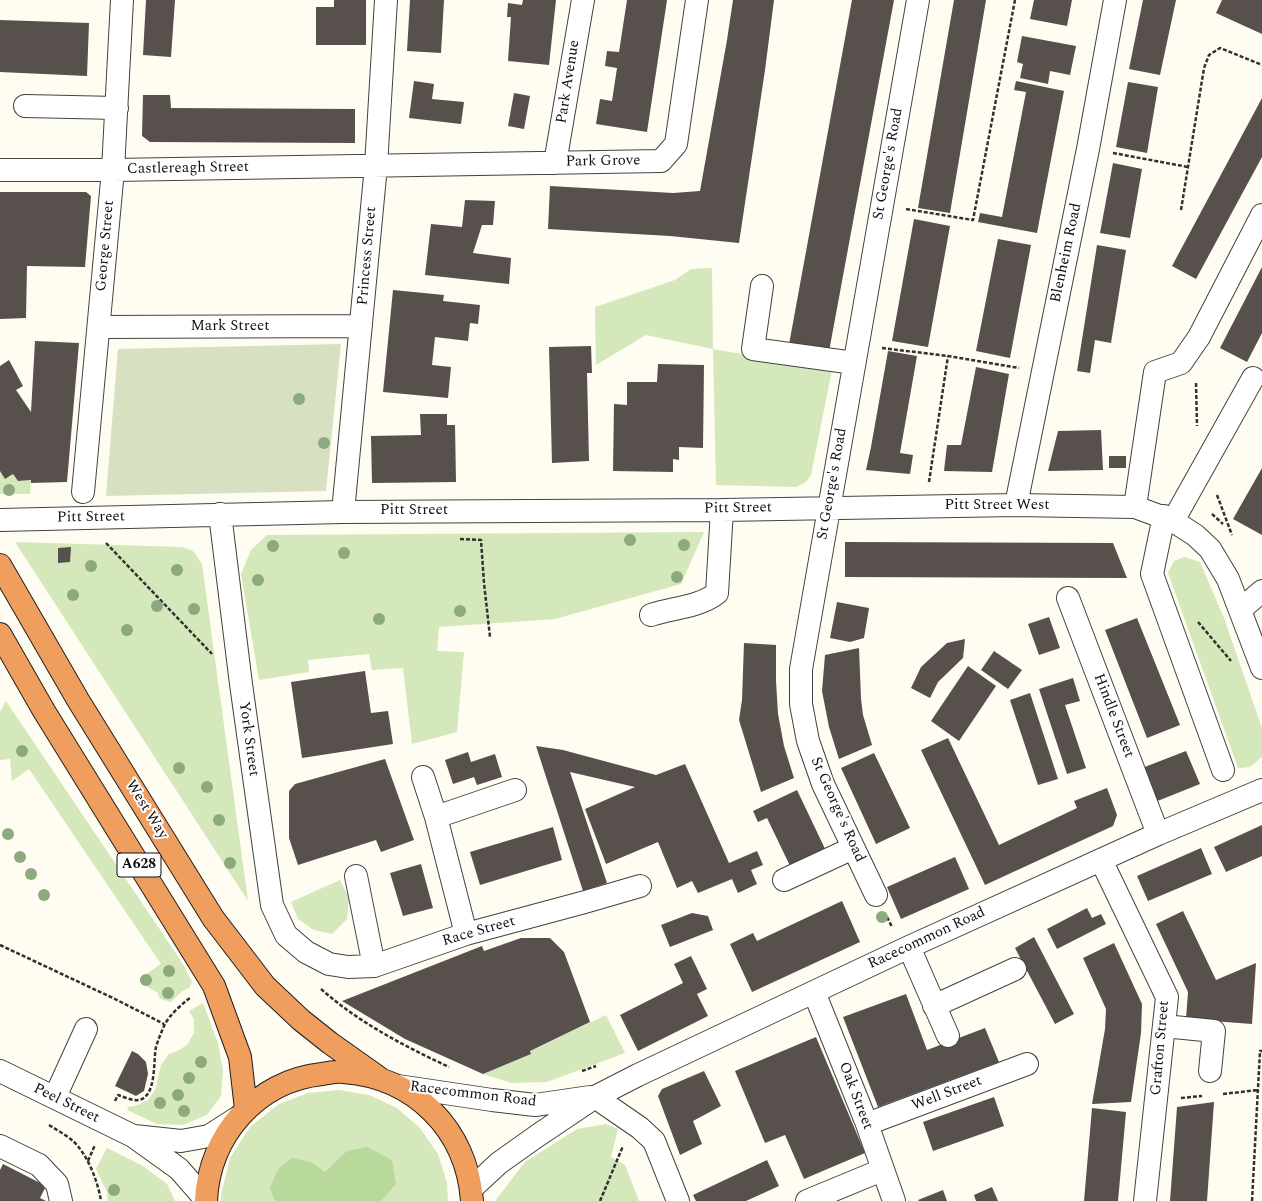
<!DOCTYPE html>
<html>
<head>
<meta charset="utf-8">
<style>
  body { margin:0 }
  canvas { display:block; background:#fffcf1 }
</style>
</head>
<body>
<canvas width="1262" height="1201"></canvas>
<script>
const context = document.querySelector('canvas').getContext('2d');
context.lineJoin = 'round';
function paint(path, color) {
  context.fillStyle = color;
  context.fill(path, 'evenodd');
}
function strokePath(path, color, width, dash) {
  context.strokeStyle = color;
  context.lineWidth = width;
  context.lineCap = dash ? 'butt' : 'round';
  context.setLineDash(dash || []);
  context.stroke(path);
}
function drawText(font, color, halo, rows, align = 'center') {
  context.font = font + ' Spectral,serif';
  context.lineWidth = 4;
  context.setLineDash([]);
  context.textBaseline = 'middle';
  context.strokeStyle = halo;
  context.fillStyle = color;
  for (const [text, x, y, turn = 0] of rows) {
    context.save();
    context.translate(x, y);
    context.rotate((+turn || 0) * Math.PI / 180);
    context.textAlign = isNaN(turn) ? turn : align;
    if (halo) context.strokeText(text, 0, 0);
    context.fillText(text, 0, 0);
    context.restore();
  }
}
paint(new Path2D(`
  M712,268l1,81 119,21 -21,105 -5,7 -10,5 -80,-2 -3,-136 -67,-14 -50,30 -1,-58 80,-27 16,-11z
  M0,471l5,8 8,-5 5,7 13,-1 -1,14h-30z
  M704,532l-23,52 -126,35 -116,8 -2,24 27,1 -7,80 -45,12 -9,-76 -31,2 -3,-16 -61,6 1,12 -50,8 -18,-106 10,-24 16,-15z
  M15,542l167,5 11,4 9,13 46,337z
  M1184,557l16,5 24,56 38,110v29l-12,10 -12,1 -70,-195 6,-12z
  M6,701l177,263 9,18 -3,6 -8,4 -10,10 -11,-3 -2,-6 -19,-11 3,-5 19,-13 -132,-195 -17,12 -2,-22 -10,1v-48z
  M340,880l9,18 -2,21 -15,15 -18,-4 -16,-11 -7,-17z
  M203,1003l15,40 5,28 -2,25 -14,19 -24,10 -26,-1 -30,-14 1,-3 10,-2 10,-5 7,-10 6,-25 8,-11 8,-3 10,-6 7,-12v-14l-5,-8z
  M606,1015l19,38 -78,29 -35,1 -29,-9 48,-20 -1,-3z
  M339,1090l30,5 28,13 23,20 18,26 9,29 1,18h-227v-6l9,-37 20,-31 29,-23 29,-11z
  M606,1124l12,5 -7,28 14,8 14,36h-144l30,-39 52,-33z
  M107,1148l36,18 24,18 8,17h-67l-1,-9 -11,-23z`), '#d4e8bb');
paint(new Path2D(`
  M367,1147l25,13 4,24 -15,17h-106l-5,-13 8,-19 14,-11 19,4 14,10 22,-21z`), '#b8d99b');
paint(new Path2D(`
  M341,344l-15,147 -220,5 12,-147z`), '#d7e1c2');
paint(new Path2D(`
  M146,0h29l-4,57 -28,-2z
  M334,0h32v45h-50v-38h18z
  M410,0h34l-3,53 -34,-2z
  M523,0h33l-7,65 -41,-4 3,-44h-4l1,-14 14,2z
  M627,0h40l-20,132 -51,-8 4,-25 12,2 5,-33 -12,-2 2,-15 12,1z
  M733,0h41l-9,70 -26,173 -69,-7 -122,-7 2,-43 123,7 27,-2 27,-151z
  M852,0h42l-66,357 -40,-7z
  M954,0h32l-36,213 -32,-5z
  M1034,0h38l-5,26 -37,-7z
  M1143,0h33l-16,75 -31,-6z
  M1222,0h40v34l-46,-21z
  M0,20l89,3 -2,53 -87,-4z
  M1022,36l54,10 -6,29 -20,-4 -2,13 -28,-6 3,-14 -6,-2z
  M414,81l20,3 -2,15 32,3 -3,22 -52,-6z
  M1016,81l48,10 -27,142 -59,-11 2,-9 22,4 24,-125 -12,-2z
  M1128,82l30,5 -11,66 -31,-6z
  M514,93l16,3 -6,33 -16,-3z
  M143,95h27l1,13 184,1v34l-205,-1 -8,-6z
  M1262,98v59l-66,122 -24,-13z
  M1113,163l29,6 -12,69 -30,-5z
  M0,192h86l5,4 -6,71 -58,-1 -1,52 -26,1z
  M465,200l30,1 -2,24h-11l-9,28 38,5 -2,26 -84,-9 6,-51 31,3z
  M914,219l36,7 -22,121 -36,-6z
  M998,239l33,6 -21,113 -34,-7z
  M1097,245l29,5 -15,93 -16,-3 -5,33 -13,-2z
  M1262,267v66l-15,29 -27,-14z
  M393,290l51,5 -1,6 37,4 -2,19 -8,-1 -2,18 -33,-4 -3,28 19,2 -3,31 -65,-6z
  M35,341l44,2 -12,139 -36,1v-3l-13,1 -5,-7 -8,5 -5,-8v-105l9,-6 14,26 -7,4 15,22z
  M591,346l1,27h-5l2,88 -37,2 -3,-116z
  M888,351l29,5 -17,97 13,2 -3,19 -44,-4 5,-23z
  M658,364l46,1 -1,83 -24,-1v13l-6,-1v13l-60,-1 1,-67 13,1v-23h30z
  M976,367l33,7 -17,98 -48,-1 3,-26h14z
  M420,414h27v11h8l1,57 -84,1 -1,-47 50,-1z
  M1101,430l2,40 -55,1 10,-40z
  M1109,456h17v12h-17z
  M1262,468v67l-29,-16z
  M845,542l268,1 14,35 -282,-1z
  M71,547l-1,15 -12,1v-15z
  M837,602l32,6 -5,30 -14,4 -20,-4z
  M1049,617l11,31 -21,7 -11,-31z
  M1137,618l43,107 -33,13 -42,-108z
  M965,639l-2,19 -25,24 -8,16 -19,-10 10,-21 26,-24z
  M744,643l32,2v36l2,33 6,32 10,32 -33,14 -22,-72 3,-20z
  M859,648l2,51 2,16 9,30 -33,14 -10,-32 -7,-36 3,-36z
  M994,651l28,19 -14,19 -27,-19z
  M968,666l28,20 -37,55 -28,-20z
  M365,671l6,42 17,-2 5,33 -91,14 -11,-76z
  M1073,678l7,23 -15,4 21,63 -19,6 -28,-85z
  M1030,693l28,86 -20,6 -28,-85z
  M948,738l51,107 78,-37 -3,-7 33,-13 10,27 -4,11 -128,59 -64,-135z
  M536,746l27,4 93,25 29,-11 44,99 28,-12 6,14 -12,5 6,14 -19,9 -6,-14 -34,14 -6,-12 -15,7 -19,-46 -52,22 -21,-55 50,-22 -65,-15 37,111 -24,8z
  M1186,751l14,33 -50,20 -13,-34z
  M468,752l3,10 24,-8 7,23 -25,8 -3,-8 -21,7 -8,-24z
  M874,753l36,75 -34,16 -35,-76z
  M385,759l29,81 -33,12 -5,-12 -78,25 -9,-27v-47l6,-7z
  M797,790l30,63 -35,17 -25,-52 -9,4 -5,-11z
  M1262,825v31l-36,16 -12,-25z
  M553,827l9,33 -82,25 -10,-33z
  M1201,848l11,26 -64,27 -11,-25z
  M955,857l14,32 -68,30 -14,-32z
  M421,864l12,44 -30,8 -13,-43z
  M842,901l18,41 -108,50 -22,-48 23,-11 4,8z
  M1087,908l5,10 9,-4 5,10 -49,25 -10,-20z
  M1183,911l33,69 40,-17 -4,61 -66,-5 2,-27 -32,-68z
  M692,913l16,3 5,14 -43,17 -9,-22z
  M1034,937l40,77 -19,10 -40,-76z
  M521,938h29l14,14 26,70 -60,29 1,3 -48,20 -78,-35 -63,-38 140,-55 2,5z
  M1114,943l28,61 -1,29 -10,69 -39,2 13,-75 1,-20 -23,-51z
  M691,956l16,33 -10,5 11,22 -70,35 -18,-36 63,-32 -9,-19z
  M906,994l21,56 58,-22 14,34 -121,45 -35,-90z
  M816,1037l49,116 -61,26 -19,-44 -20,8 -30,-72z
  M132,1051l6,3 8,8 2,12 -4,17 -8,5 -21,-10z
  M704,1071l17,35 -28,15 9,23 -22,11 -22,-59 4,-7z
  M994,1097l10,29 -71,25 -10,-29z
  M1214,1102l-7,99h-37l7,-94z
  M1092,1108l34,4 -8,89h-34z
  M767,1160l12,26 -33,15h-50l-3,-6z
  M3,1164l43,22 -6,12 6,3h-46v-31z
  M992,1187l6,14h-22l-2,-6z
  M943,1190l4,11h-28l-1,-1z`), '#57504c');
const minor = new Path2D(`
  M25,106l92,2
  M555,163l28,-163
  M0,170h113l548,-9 15,-17 21,-144
  M762,286l-9,63 101,14
  M99,327l262,-1
  M83,492l30,-322 9,-170
  M1016,505l72,-356 27,-149
  M1135,507l20,-135 26,-9 18,-26 63,-122
  M343,512l33,-346 10,-166
  M220,514l21,170 31,221 14,30 20,17 23,12 19,3 26,-1 92,-32 119,-32 55,-16
  M1164,516l-12,58 71,196
  M0,520l343,-8 379,-2 294,-5 119,2 38,14 22,14 15,14 18,30 34,89
  M1173,521l80,-143
  M1068,598l90,236
  M1240,610l22,-19
  M651,615c20,-7 49,-8 66,-22l5,-83
  M423,777l13,40 30,117
  M436,817l79,-27
  M1101,860l66,137 -22,204
  M356,876l18,90
  M784,880l69,-32
  M876,895l-53,-111 -15,-43 -7,-37v-35l117,-669
  M909,947l39,89
  M814,992l53,132 27,77
  M934,1006l81,-37
  M1164,1026l50,5 -4,40
  M0,1071l133,65 46,33 27,31
  M398,1086l94,14 43,5 55,-8
  M55,1097l31,-68
  M595,1097l45,31 14,13 24,60
  M867,1124l160,-60
  M134,1136l47,5 28,-5 28,-18
  M0,1146l39,19 18,19 4,17
  M471,1189l28,-26 38,-27 58,-39 43,-22 271,-128 249,-113 104,-44
  M807,1201l75,-31`);
const highway = new Path2D(`
  M0,565l78,135 135,218 52,68 36,34 29,23 48,34
  M0,634l44,77 170,275 26,71 6,52
  M206,1201c3,-65 50,-120 116,-127 7,-1 15,-3 21,-2 72,5 124,58 129,129`);
strokePath(minor, '#424242', 24);
strokePath(highway, '#202020', 24);
strokePath(new Path2D(`
  M1113,153l75,14
  M906,209l67,11 42,-220
  M1181,210l23,-142 5,-13 11,-7 42,17
  M882,348l66,8 71,12
  M1196,383l1,43
  M929,482l19,-126
  M1217,495l15,40
  M1212,514l11,10
  M460,539l21,1 3,43 6,54
  M106,543l106,111
  M1198,622l33,39
  M887,917l5,10
  M0,945l115,54 49,25
  M321,989c37,33 83,57 128,78
  M582,1071l14,-5
  M1223,1094l35,-4
  M1181,1098l21,-2
  M115,1101l3,-6c6,2 14,6 21,5 18,-4 14,-39 17,-53 2,-7 5,-14 8,-21 5,-11 17,-21 27,-29
  M49,1125c8,5 17,10 24,16 15,14 25,41 28,60
  M88,1161l7,-16
  M600,1201l23,-55
  M1252,1201l8,-150h2`), '#313131', 2.5, [4, 2]);
strokePath(minor, '#fff', 22);
strokePath(highway, '#f09e5e', 22);
context.fillStyle = '#8da97e';
for (const [x, y] of [
  [299,399],
  [324,443],
  [9,490],
  [630,540],
  [684,545],
  [273,546],
  [344,553],
  [91,566],
  [177,570],
  [677,577],
  [258,580],
  [73,595],
  [157,606],
  [194,609],
  [460,611],
  [379,619],
  [127,630],
  [22,751],
  [179,768],
  [207,787],
  [219,820],
  [8,834],
  [20,857],
  [230,863],
  [31,874],
  [44,895],
  [882,917],
  [169,971],
  [146,980],
  [168,993],
  [201,1062],
  [189,1078],
  [178,1095],
  [160,1103],
  [184,1111],
  [114,1190]
]) {
  context.beginPath();
  context.arc(x, y, 6, 0, 2 * Math.PI);
  context.fill();
}
for (const [x, y, w] of [
  [139,865,44]
]) {
  const box = new Path2D();
  box.roundRect(x - w / 2, y - 12, w, 24, 3);
  context.fillStyle = '#fff';
  context.fill(box);
  strokePath(box, '#0f0f0f', 1);
}
drawText('bold 14px', '#0f0f0f', null, [
  ["A628",139,865]
]);
drawText('15px', '#0f0f0f', '#fff', [
  ["Park Avenue",569,82,-81],
  ["Park Grove",603,162,-1],
  ["St George's Road",889,164,-80],
  ["Castlereagh Street",188,169,-1],
  ["George Street",106,246,-85],
  ["Blenheim Road",1067,253,-78],
  ["Princess Street",368,256,-85],
  ["Mark Street",230,327],
  ["St George's Road",833,484,-80],
  ["Pitt Street West",997,506],
  ["Pitt Street",738,509,-1],
  ["Pitt Street",414,511],
  ["Pitt Street",91,518,-1],
  ["Hindle Street",1113,716,69],
  ["York Street",248,739,82],
  ["West Way",146,810,58],
  ["St George's Road",837,810,66],
  ["Race Street",479,932,-16],
  ["Racecommon Road",927,939,-25],
  ["Grafton Street",1161,1048,-85],
  ["Well Street",947,1094,-21],
  ["Racecommon Road",473,1095,7],
  ["Oak Street",855,1096,69],
  ["Peel Street",66,1104,26]
]);
</script>
</body>
</html>
